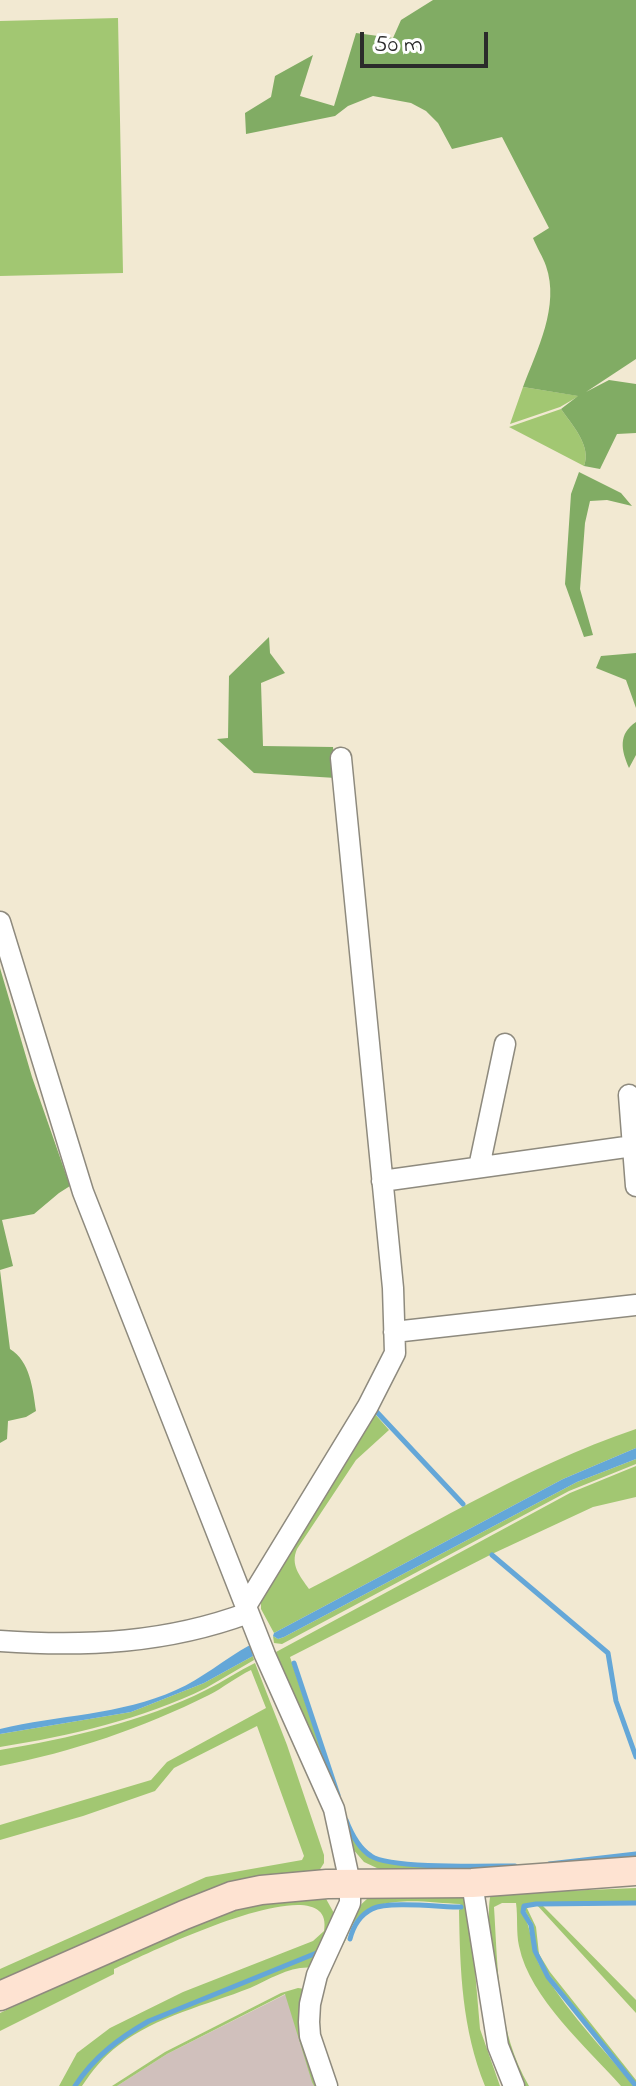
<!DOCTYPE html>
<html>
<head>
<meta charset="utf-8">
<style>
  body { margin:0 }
  #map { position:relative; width:636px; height:2086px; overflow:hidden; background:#f2e9d2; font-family:"Indie Flower",sans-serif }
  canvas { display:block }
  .scale { position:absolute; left:360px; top:32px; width:128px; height:36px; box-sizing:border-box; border:4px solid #2b2b2b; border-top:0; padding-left:10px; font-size:24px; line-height:28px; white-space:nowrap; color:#2b2b2b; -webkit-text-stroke:6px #fff; paint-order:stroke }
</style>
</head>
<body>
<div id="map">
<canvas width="636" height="2086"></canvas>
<div class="scale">50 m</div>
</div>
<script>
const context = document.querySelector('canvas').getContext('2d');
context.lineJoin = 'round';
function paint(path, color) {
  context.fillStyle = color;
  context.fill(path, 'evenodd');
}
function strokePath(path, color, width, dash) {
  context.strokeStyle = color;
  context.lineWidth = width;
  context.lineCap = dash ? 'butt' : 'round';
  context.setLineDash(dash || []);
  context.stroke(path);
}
paint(new Path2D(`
  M286,1994l28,92h-197l50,-32z`), '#d0c0bc');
paint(new Path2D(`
  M118,18l5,255 -123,3v-255z
  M523,387l56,9 -19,11 -50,17z
  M561,409c11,16 31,37 23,57l-75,-39z
  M375,1414l14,16 -33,30 -59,89c-7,16 3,27 12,40 106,-54 214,-122 327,-160v19l-73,31 -289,154 -13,-24v-11z
  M636,1459v5l-67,27 -287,153 -8,-1 -1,-7 5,3 6,-2 293,-155z
  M636,1466v31l-43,10 -101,47 -202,103 56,167 11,19 14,15 24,6 129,4 112,-13v7l-144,9 -113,-2 -15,-7 -12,-14 -76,-196 294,-159z
  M253,1656l1,4c-16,9 -32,19 -48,28 -63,31 -137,48 -206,59v-13l131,-22 73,-29z
  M255,1663l32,82 37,110v8l-5,8 -319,114v-16l206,-92 96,-17 2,-4 -47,-130 -83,42 -19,23 -72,25 -83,24v-15l151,-45 16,-18 99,-54 -15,-38c-15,7 -28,18 -42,25 -66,33 -137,57 -209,71v-16c67,-11 145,-29 206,-60 17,-8 32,-19 49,-27z
  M463,1888l10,59 7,82 20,57h-15c-23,-57 -25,-115 -26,-176l3,-3 -2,-3c-33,-1 -78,-11 -103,15 -11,12 -9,27 -24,36 11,-22 19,-46 39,-60z
  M636,1888v14l-95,2 95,96v13l-100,-109 -10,2 10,21 3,27 11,18 86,108v4l-86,-108 -14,-25 -3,-27 -8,-13v-6l-3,7c11,18 8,35 17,52 25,45 63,83 95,122h-13c-34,-39 -91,-87 -102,-140 -3,-14 -1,-29 -3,-43h-14l-8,4c4,62 3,124 35,179h-6c-7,-15 -17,-31 -21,-47 -5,-22 -18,-127 -11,-145z
  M325,1897l10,18 -18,37 -168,68c-31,17 -55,37 -76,66h-14l18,-33 33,-25 73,-36 130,-51 11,-10c13,-72 -186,27 -210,38v5l-114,57v-18l119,-56 98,-41 37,-11z
  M318,1954l-4,14c-23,-3 -43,11 -64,20 -43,17 -93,28 -131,57 -15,11 -27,26 -37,41h-6c20,-28 44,-47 74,-64z
  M298,1988l7,1 14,97h-5l-2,-4 -27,-88 -118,60 -50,32h-5l53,-34 116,-59z`), '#a2c772');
paint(new Path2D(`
  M433,0h203v359l-50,33 23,-12 27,4v49l-19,1 -17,35 -16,-3c8,-20 -12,-41 -23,-57l17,-13 -55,-9c14,-37 37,-81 23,-121 -3,-9 -9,-18 -13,-28l16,-10 -47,-91 -50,12 -14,-26 -12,-12 -15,-8 -38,-7 -25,10 -13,10 -89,18 -1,-21 26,-16 4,-21 38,-21 -13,41 34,10 22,-73 37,5 8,-18z
  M579,472l42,21 11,13 -25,-6 -17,1 -5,22 -5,66 13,46 -9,2 -19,-53 6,-90z
  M269,637l1,16 15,20 -24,10 2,63 70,1 3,31 -82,-5 -37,-34 11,-1 1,-62z
  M636,653v55l-10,-28 -30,-12 5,-12z
  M636,722v33l-7,13c-8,-18 -11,-34 7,-46z
  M0,968l32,109 38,109 -11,7 -25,21 -32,6 11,46 -13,4 10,79c20,12 23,40 26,62l-10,6 -18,4 -1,18 -7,4z`), '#81ac64');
paint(new Path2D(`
  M636,1448v11l-59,23 -293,155 -6,2 -5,-3 1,-3 289,-154z
  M250,1645l3,11 -49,27 -73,29 -131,22v-5c58,-14 121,-14 176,-39 26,-11 48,-31 74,-45z`), '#64a7d8');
strokePath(new Path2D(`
  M374,1409l89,95
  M492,1555l116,98 8,48 20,56
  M294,1663l44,132
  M346,1820c5,13 12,28 25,36 19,13 116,10 144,10
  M549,1864l87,-10
  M636,1903l-100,1 -12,2 -1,6 8,13 4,26 13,26 88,109
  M350,1939c3,-12 10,-24 22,-30 16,-8 69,-2 89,-2
  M75,2086c19,-29 44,-48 74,-65l170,-69`), '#64a7d8', 5);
const minor = new Path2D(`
  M0,922l83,270 182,463 69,154 16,74v20l-33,72 -7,29 -1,18 1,14 17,50
  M629,1095l7,91
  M479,1167l26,-123
  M382,1181l251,-35
  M394,1332l242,-27
  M246,1606l122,-200 27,-53 -2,-65 -52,-530
  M0,1641c86,6 167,2 248,-28
  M472,1883l26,163 16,40`);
const secondary = new Path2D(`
  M0,1996l184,-81 48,-19 29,-6 66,-6 145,-1 164,-12`);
strokePath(minor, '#8e8a7e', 23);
strokePath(secondary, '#8e8a7e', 31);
strokePath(minor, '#fff', 20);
strokePath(secondary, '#fee3d2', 28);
</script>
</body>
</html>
